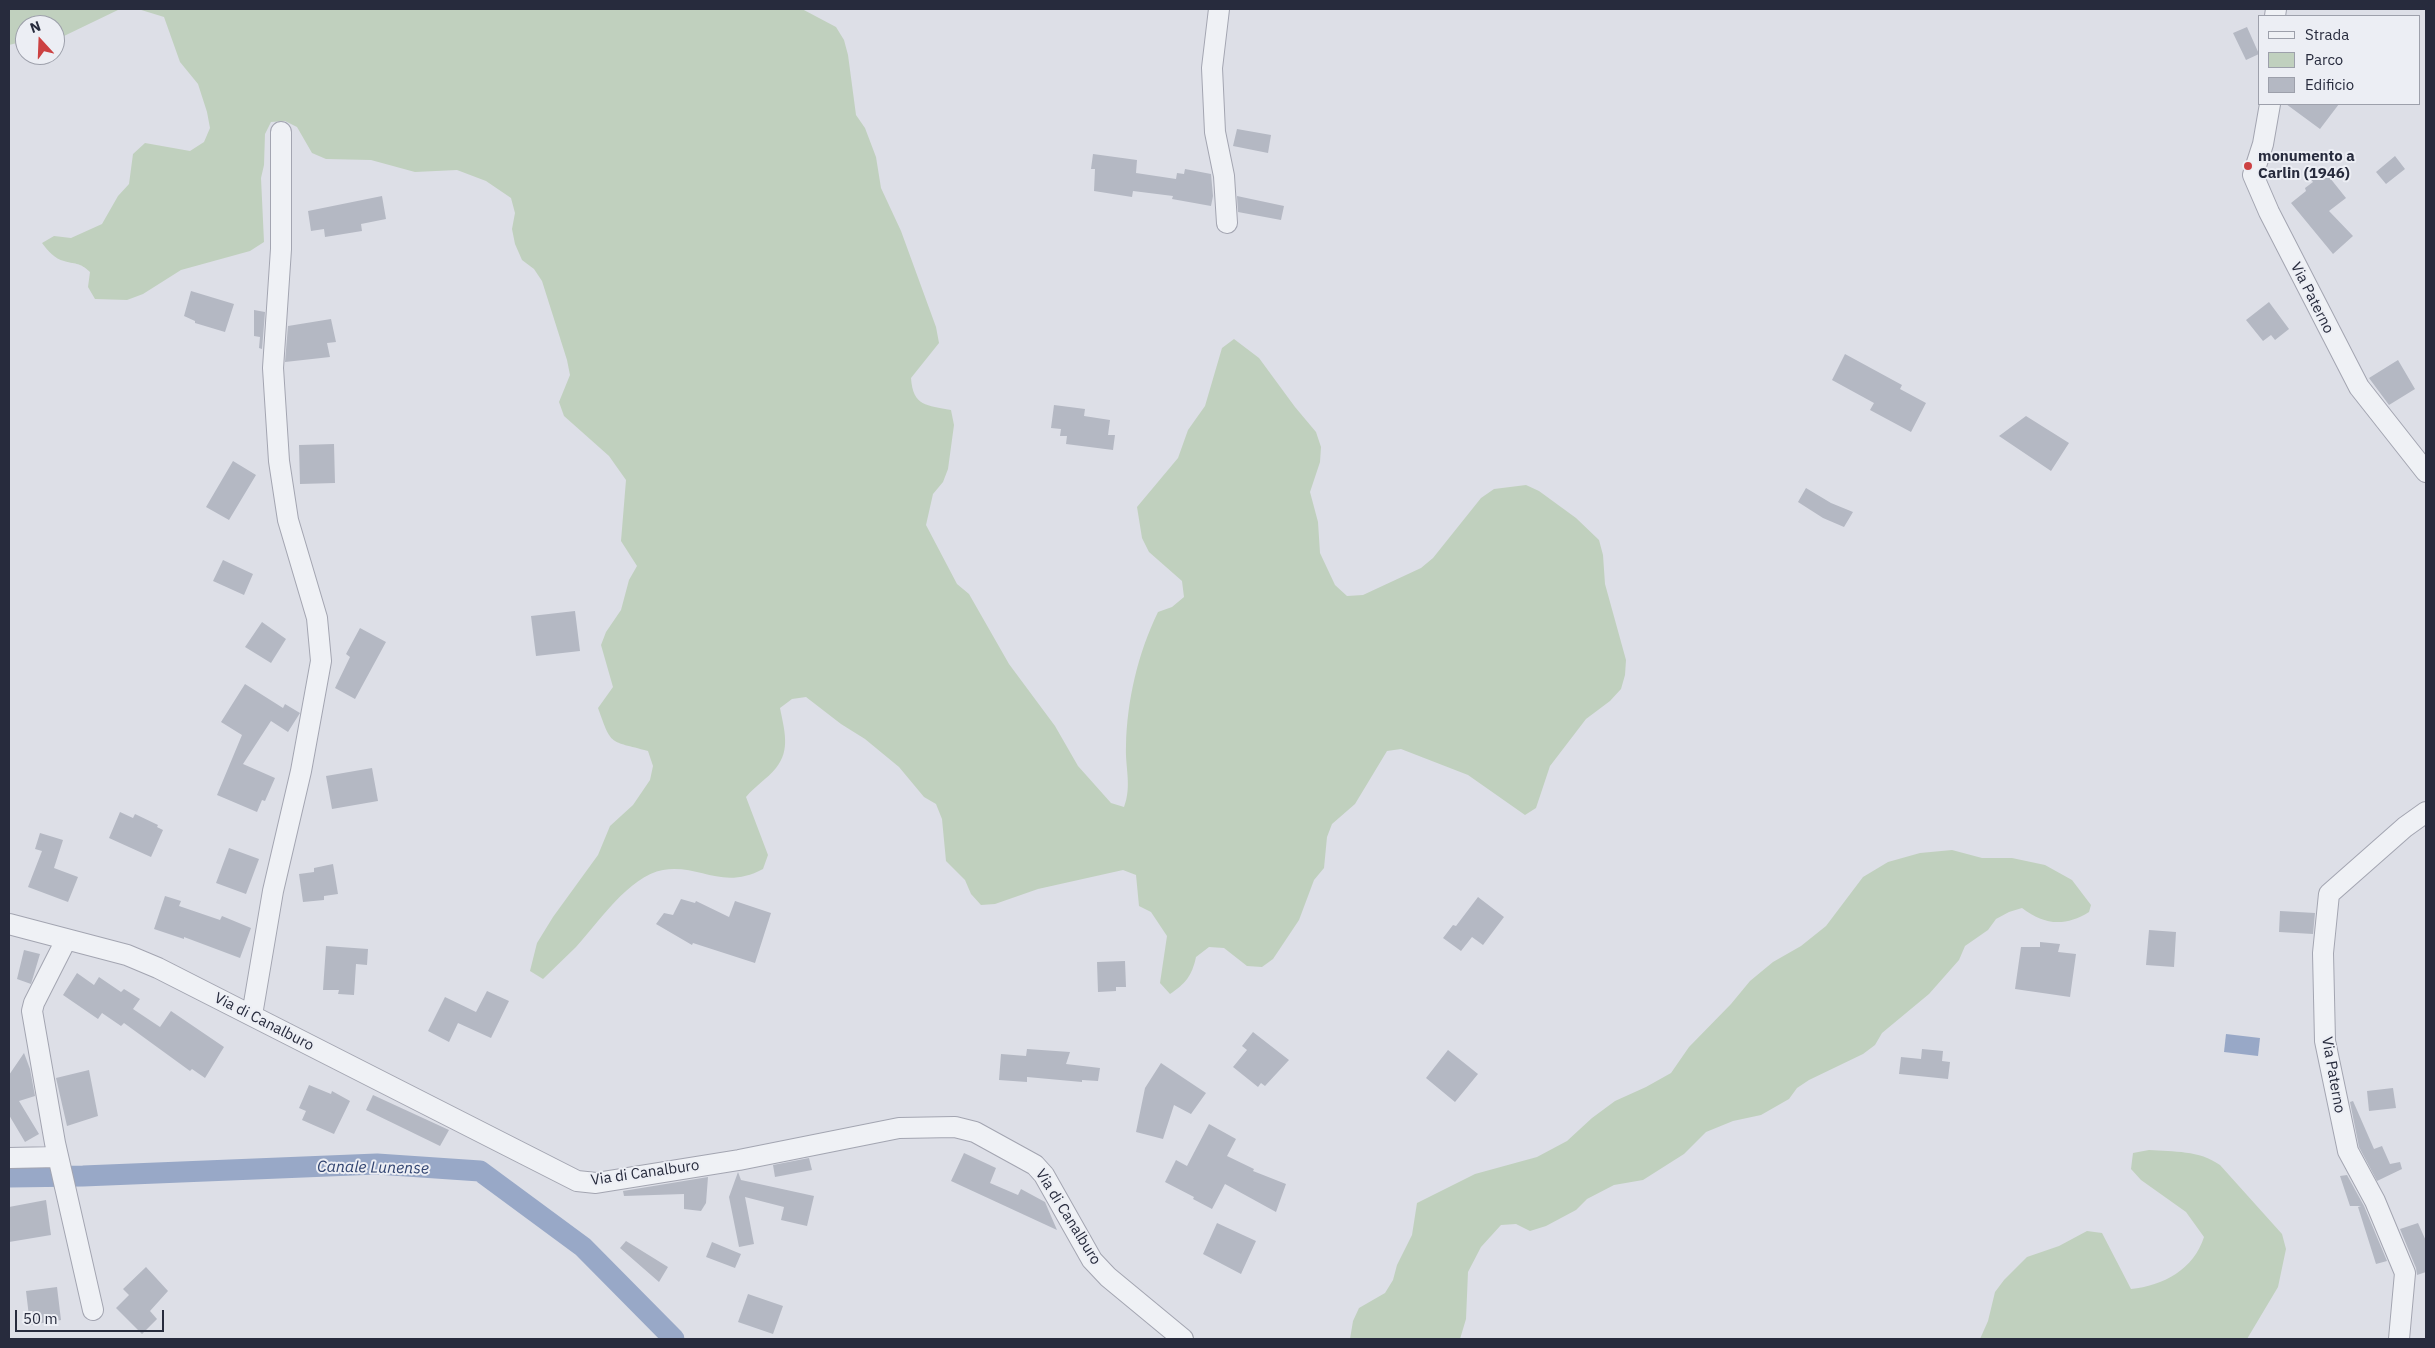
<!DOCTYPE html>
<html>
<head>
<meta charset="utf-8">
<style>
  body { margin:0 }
  #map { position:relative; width:2435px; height:1348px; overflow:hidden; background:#dddfe7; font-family:"IBM Plex Sans",sans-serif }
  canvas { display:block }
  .frame { position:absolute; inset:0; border:10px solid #272b3d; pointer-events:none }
  .legend { position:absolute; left:2258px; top:15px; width:162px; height:90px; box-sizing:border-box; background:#eceef4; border:1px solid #9da0ab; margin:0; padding:6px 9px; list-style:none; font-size:15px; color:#272b3d }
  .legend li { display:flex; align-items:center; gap:10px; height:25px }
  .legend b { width:25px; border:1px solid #9da0ab }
  .north { position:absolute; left:15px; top:15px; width:50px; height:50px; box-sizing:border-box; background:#eceef4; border:1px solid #9da0ab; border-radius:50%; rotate:340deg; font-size:14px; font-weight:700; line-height:20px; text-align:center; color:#272b3d }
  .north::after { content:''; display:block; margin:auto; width:18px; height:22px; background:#cc4142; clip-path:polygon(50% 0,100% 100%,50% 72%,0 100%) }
  .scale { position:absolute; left:15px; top:1310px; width:149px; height:22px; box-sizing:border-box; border:2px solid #272b3d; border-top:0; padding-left:6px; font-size:15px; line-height:18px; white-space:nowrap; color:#272b3d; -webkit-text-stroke:4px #eceef4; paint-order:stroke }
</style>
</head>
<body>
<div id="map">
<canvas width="2435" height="1348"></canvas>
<div class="frame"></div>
<ul class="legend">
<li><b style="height:6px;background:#eff1f5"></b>Strada</li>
<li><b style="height:14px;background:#c0d0be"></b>Parco</li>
<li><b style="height:14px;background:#b4b8c3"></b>Edificio</li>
</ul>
<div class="north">N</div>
<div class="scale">50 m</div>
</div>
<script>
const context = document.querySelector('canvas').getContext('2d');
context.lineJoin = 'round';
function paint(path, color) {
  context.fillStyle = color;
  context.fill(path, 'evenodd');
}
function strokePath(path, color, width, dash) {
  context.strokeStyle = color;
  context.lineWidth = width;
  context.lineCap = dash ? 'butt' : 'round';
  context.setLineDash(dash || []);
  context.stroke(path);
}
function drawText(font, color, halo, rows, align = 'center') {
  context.font = font + ' "IBM Plex Sans",sans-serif';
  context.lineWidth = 4;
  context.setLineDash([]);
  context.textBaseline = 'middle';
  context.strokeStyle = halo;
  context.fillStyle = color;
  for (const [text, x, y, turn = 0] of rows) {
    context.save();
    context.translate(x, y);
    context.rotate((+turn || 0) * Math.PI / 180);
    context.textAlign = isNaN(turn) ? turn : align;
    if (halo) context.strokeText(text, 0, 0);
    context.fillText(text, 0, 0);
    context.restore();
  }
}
paint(new Path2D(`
  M13,9h107l-56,27 -9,1v-12h-30v16l-16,4v-35z
  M138,9h664l34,18 8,13 4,15 8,60 9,13 11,29 5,31 20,43 35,96 3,16 -28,35c2,29 16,27 40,32l3,15 -6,44 -5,13 -10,12 -7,31 31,59 12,10 40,70 46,62 23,40 33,37 13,4c8,-21 1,-40 2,-61 1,-46 12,-93 32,-134l14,-5 12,-10 -2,-16 -33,-29 -7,-14 -5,-31 41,-49 10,-28 17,-24 17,-58 12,-9 25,19 36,49 21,25 5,15 -1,15 -10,30 8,30 2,31 15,32 12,11 16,-1 58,-27 12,-10 48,-60 13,-9 32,-4 13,6 37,27 23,22 4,15 2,29 21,76 -1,15 -4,14 -11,12 -24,18 -36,47 -14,42 -11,7 -57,-40 -67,-26 -14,2 -32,53 -23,20 -5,13 -3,31 -10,12 -15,40 -26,39 -11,8 -15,-1 -23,-18 -15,-1 -13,10c-4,19 -11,27 -26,37l-10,-11 7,-47 -16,-24 -12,-6 -3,-31 -13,-5 -85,19 -43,15 -14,1 -10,-11 -6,-14 -19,-19 -4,-42 -6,-15 -12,-7 -25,-30 -34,-28 -24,-15 -35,-27 -14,2 -12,9c4,21 11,42 -4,60 -9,11 -21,18 -30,29l22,58 -5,14c-41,22 -63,-5 -100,1 -34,6 -65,53 -87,77 -11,11 -22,21 -33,32l-13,-8 7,-28 16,-26 45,-62 12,-29 23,-21 17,-25 3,-14 -5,-15c-39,-11 -36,-4 -50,-43l15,-21 -12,-42 5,-13 15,-22 8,-30 8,-14 -16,-25 5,-61 -17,-24 -45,-40 -5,-14 11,-27 -3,-15 -25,-79 -8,-12 -12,-9 -7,-16 -3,-15 3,-16 -4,-15 -25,-17 -29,-11 -42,2 -44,-12 -45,-1 -14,-6 -15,-26 -12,-6 -14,1 -6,12 -1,31 -3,13 3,64 -14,9 -69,19 -38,24 -16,6 -32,-1 -7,-12 2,-15c-11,-10 -12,-7 -26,-11 -9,-2 -16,-10 -22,-18l12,-7 17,2 31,-14 16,-28 11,-12 4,-30 12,-11 45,8 14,-9 6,-14 -3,-16 -9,-28 -18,-22 -16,-45z
  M1952,850l30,8h30l33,7 27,15 19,25 -2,7c-24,15 -45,13 -67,-4l-13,4 -13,7 -8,11 -23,16 -6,14 -30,34 -47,39 -7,12 -12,9 -54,26 -12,8 -8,11 -28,16 -28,6 -27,11 -22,22 -41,26 -29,5 -27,14 -11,11 -30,16 -16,5 -14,-7 -15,1 -20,22 -13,25 -2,47 -6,20h-110l3,-18 6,-13 26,-15 8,-13 4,-15 15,-30 5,-32 58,-29 62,-17 30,-16 25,-23 23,-17 31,-14 25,-14 18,-26 42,-43 19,-23 23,-19 28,-16 25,-20 37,-49 25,-15 32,-9z
  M2149,1150c25,2 50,0 71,15l62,69 4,15 -8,38 -31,52h-267l8,-18 7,-29 9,-12 23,-23 32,-11 28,-15 15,2 29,56c32,-3 63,-20 73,-52l-18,-25 -45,-32 -10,-11 2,-16z`), '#c0d0be');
paint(new Path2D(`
  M2226,1034l34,4 -2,18 -34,-4z`), '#98a8c7');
strokePath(new Path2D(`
  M9,1177l74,-1 294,-12 103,7 103,76 91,92`), '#98a8c7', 21);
paint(new Path2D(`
  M2247,27l12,27 -13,6 -13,-27z
  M2286,104h53l-19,25z
  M1237,129l34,6 -3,18 -35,-7z
  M1093,154l44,6 -1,13 40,6 1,-6 7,1 1,-5 26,5 2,22 -2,10 -39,-7 1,-3 -40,-5 -1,6 -38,-6 1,-22h-4z
  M2395,156l10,13 -19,15 -10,-12z
  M2322,168l24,30 -17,13 24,25 -20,18 -42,-51 15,-12 -1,-3 8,-6 -3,-4z
  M382,196l4,23 -25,5 1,7 -37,6 -1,-8 -13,2 -3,-20z
  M1237,196l47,10 -3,14 -43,-8z
  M191,291l43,13 -9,28 -30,-9v-2l-11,-5z
  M2269,302l20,27 -14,11 -4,-5 -8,6 -17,-21z
  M254,310l11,2 -3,37 -3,-1 1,-11 -6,-1z
  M331,319l5,23 -9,1 3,14 -45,5 3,-36z
  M1845,354l57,31 -2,4 26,14 -15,29 -41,-22 4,-7 -42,-23z
  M2398,360l17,29 -26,16 -20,-27z
  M1054,405l31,4 -1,7 26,4 -2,15h7l-2,15 -47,-6 1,-8h-7l1,-7 -10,-1z
  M2026,416l43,27 -18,28 -52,-35z
  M334,444l1,39 -35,1 -1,-39z
  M233,461l23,14 -27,45 -23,-13z
  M1806,488l25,15 22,9 -9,15 -21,-9 -25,-16z
  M223,560l30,14 -9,21 -31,-14z
  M575,611l5,40 -44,5 -5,-40z
  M262,622l24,17 -15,24 -26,-16z
  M360,628l26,14 -31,57 -20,-11 15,-31 -4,-3z
  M245,684l38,24 2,-4 15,9 -12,19 -17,-11 -28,43 32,14 -10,23 -3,-1 -5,12 -40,-17 25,-60 -21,-13z
  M372,768l6,33 -46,8 -6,-33z
  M120,812l13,6 2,-4 23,11 -1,2 6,3 -12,27 -42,-19z
  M40,833l23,7 -9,28 24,9 -10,25 -40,-15 14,-36 -7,-2z
  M229,848l30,11 -13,35 -30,-11z
  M333,864l5,30 -14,2v4l-21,2 -4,-28 15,-2v-4z
  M165,896l16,5 -2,5 41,14 2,-4 29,12 -11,30 -56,-21v2l-30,-10z
  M1478,897l26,20 -21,28 -11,-8 -11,14 -18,-13 10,-13 3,1z
  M681,899l14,4 1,-2 33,16 6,-16 36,12 -16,50 -62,-20 -1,2 -36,-21 8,-11 9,2z
  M2280,911l35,2 -2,21 -34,-2z
  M2149,930l27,2 -2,35 -28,-2z
  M2040,942l20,2 -2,8 18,2 -6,43 -55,-8 6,-42h19z
  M326,946l42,3 -1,16 -11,-1 -2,31 -16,-1 1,-4h-16z
  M24,950l16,4 -9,30 -14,-5z
  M1125,961l1,26h-10v4l-18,1 -1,-30z
  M77,973l17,12 5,-8 22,15 3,-3 16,10 -7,10 27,18 11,-16 53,36 -19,31 -13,-9 -2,2 -66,-48 -3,3 -19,-13 -4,6 -35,-24z
  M487,991l22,10 -18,37 -33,-15 -9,19 -21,-11 17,-34 31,15z
  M1253,1032l36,28 -24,26 -4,-3 -3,4 -25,-20 14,-17 -5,-4z
  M1027,1049l43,3 -4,12 34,4 -2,13 -16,-1v2l-55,-5v5l-28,-2 2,-26 25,2z
  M1922,1049l21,2 -1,10 8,1 -2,17 -49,-5 2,-17 20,2z
  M1448,1050l30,24 -23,28 -29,-24z
  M24,1053l6,16 5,27 -16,5 20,33 -14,8 -16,-27v-40z
  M1161,1063l45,30 -15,21 -17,-9 -11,34 -27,-7 9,-44z
  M89,1070l9,46 -31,10 -11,-48z
  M309,1085l22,9 1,-3 18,10 -16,33 -32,-14 4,-9 -7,-3z
  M2393,1088l3,20 -27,3 -2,-20z
  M373,1095l76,35 -9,16 -74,-36z
  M2353,1101l21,48 8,-3 8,18 10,-2 2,7 -25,12 -18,-34 -9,-45z
  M1209,1124l27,15 -9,17 27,13 -1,2 33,13 -10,28 -51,-28 -13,25 -19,-10 1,-2 -29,-15 11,-22 11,6z
  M964,1153l32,15 -6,15 28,12 3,-6 24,13 12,28 -106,-49z
  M809,1158l3,12 -37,7 -2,-12z
  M738,1172l3,8 73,16 -7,30 -26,-6 3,-13 -39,-10 9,47 -15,3 -10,-50z
  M2347,1175l17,31 23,55 -11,3 -18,-57 3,-1h-11l-10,-30z
  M708,1177l-2,26 -5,8 -17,-2v-15l-60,2 -1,-5z
  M46,1200l5,35 -42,7v-35z
  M1217,1223l39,18 -15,33 -38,-20z
  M2418,1223l8,18v31l-9,3 -1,-7 -16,-39z
  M626,1241l42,26 -9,15 -39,-34z
  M712,1242l29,12 -6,14 -29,-11z
  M146,1267l22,24 -18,20 7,8 -15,15 -26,-26 13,-13 -6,-6z
  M57,1287l4,33 -31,5 -4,-34z
  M748,1294l35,12 -10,28 -35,-12z`), '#b4b8c3');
const minor = new Path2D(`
  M1219,9l-7,59 3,64 9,44 3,47
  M2275,16l1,-7
  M2270,104l-7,40 -10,31 16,37 90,175 67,85
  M9,924l118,31 31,13 419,213 19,2 143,-23 160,-32 56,-1 20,5 60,33 9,10 48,85 16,17 75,62
  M66,940l-32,63 -2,8 23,132 38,167
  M252,1015l21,-124 28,-120 20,-110 -4,-43 -29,-98 -9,-59 -6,-93 8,-119v-117
  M9,1158l49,-1
  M2399,1339l6,-66 -30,-72 -27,-50 -23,-110 -2,-88 6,-59 76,-67 21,-15`);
strokePath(minor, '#a3a5b1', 22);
strokePath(minor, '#eff1f5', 20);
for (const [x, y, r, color] of [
  [2248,166,5,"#cc4142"]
]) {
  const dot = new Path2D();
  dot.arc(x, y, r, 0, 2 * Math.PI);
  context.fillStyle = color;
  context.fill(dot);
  strokePath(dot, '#eceef4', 2);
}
drawText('bold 15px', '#272b3d', '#eceef4', [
  ["monumento a",2258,157],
  ["Carlin (1946)",2258,174]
], 'left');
drawText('15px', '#272b3d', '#eceef4', [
  ["Via Paterno",2312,298,63],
  ["Via di Canalburo",264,1022,27],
  ["Via Paterno",2333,1075,80],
  ["Via di Canalburo",645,1173,-8],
  ["Via di Canalburo",1068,1217,58]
]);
drawText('italic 16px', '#314470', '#eceef4', [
  ["Canale Lunense",373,1168,1]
]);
</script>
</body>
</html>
